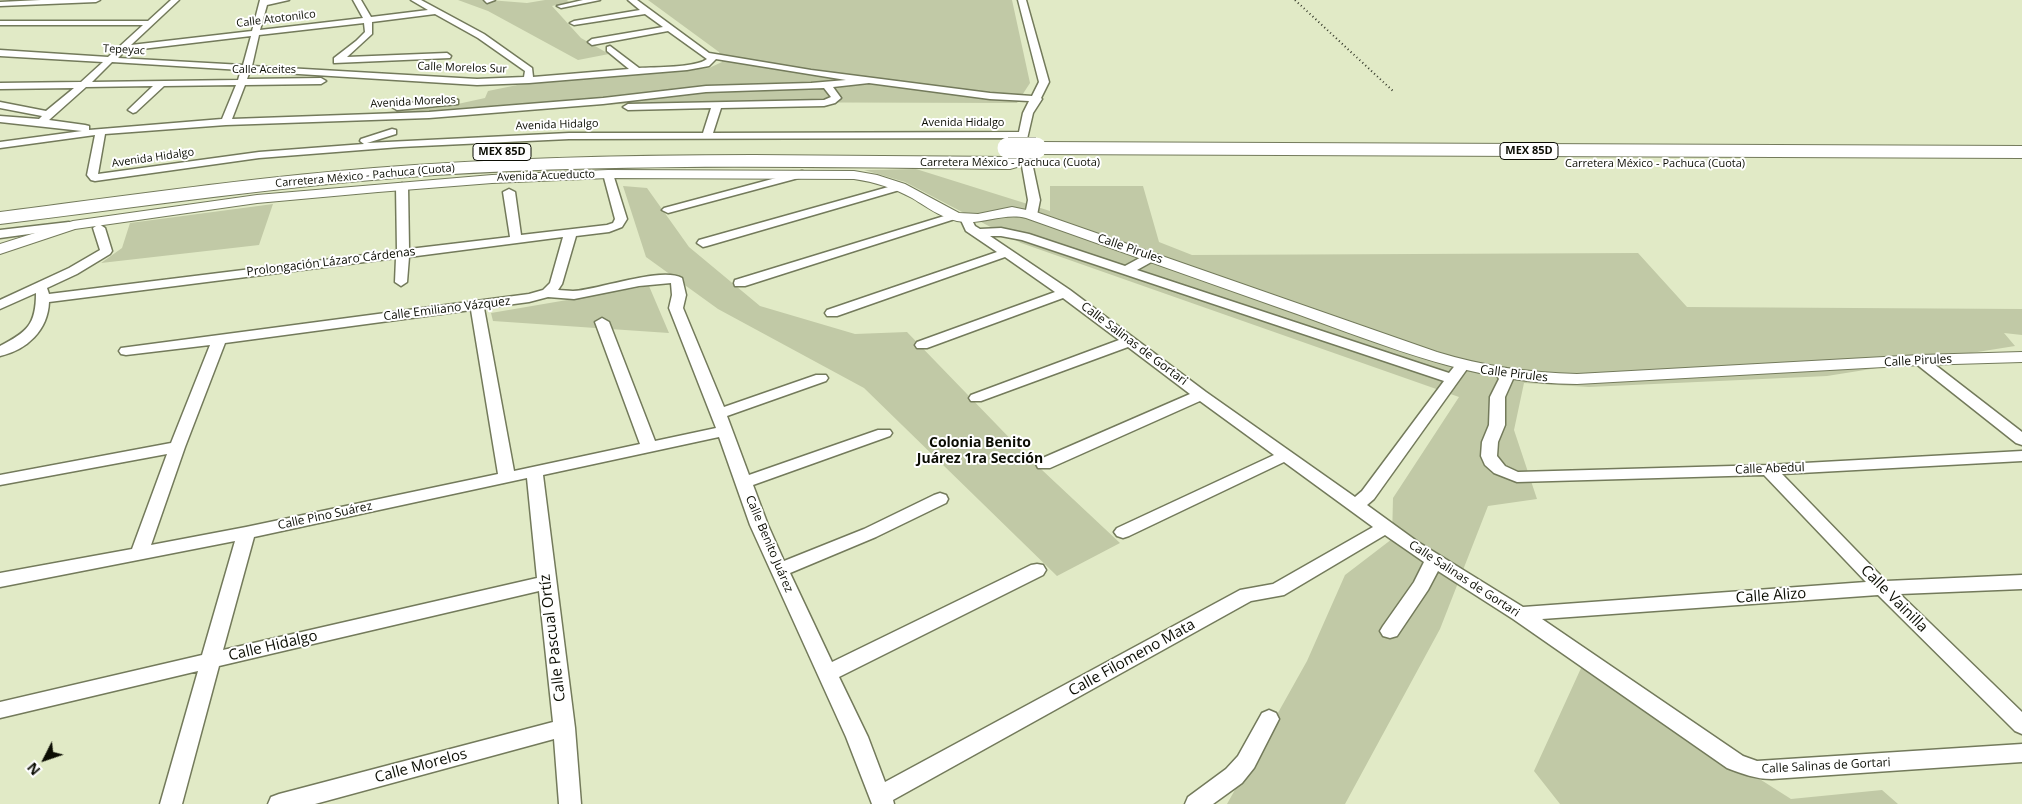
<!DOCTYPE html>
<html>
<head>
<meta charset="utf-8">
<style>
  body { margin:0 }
  #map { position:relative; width:2022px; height:804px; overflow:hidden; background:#e1eac6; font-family:"Open Sans",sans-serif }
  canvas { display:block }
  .north { position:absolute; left:20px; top:734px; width:50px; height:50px; -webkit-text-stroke:4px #fff; paint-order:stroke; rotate:229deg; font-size:14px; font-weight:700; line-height:20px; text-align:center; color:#0b0d03 }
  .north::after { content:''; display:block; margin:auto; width:18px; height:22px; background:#0b0d03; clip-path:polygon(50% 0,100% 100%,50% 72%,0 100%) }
</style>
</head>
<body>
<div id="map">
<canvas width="2022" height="804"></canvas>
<div class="north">N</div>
</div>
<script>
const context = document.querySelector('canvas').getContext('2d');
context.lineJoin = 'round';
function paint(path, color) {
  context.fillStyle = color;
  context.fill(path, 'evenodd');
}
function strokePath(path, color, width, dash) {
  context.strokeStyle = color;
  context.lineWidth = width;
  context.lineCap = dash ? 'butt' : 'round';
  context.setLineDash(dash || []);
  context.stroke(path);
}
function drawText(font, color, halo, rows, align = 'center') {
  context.font = font + ' "Open Sans",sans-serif';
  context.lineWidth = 4;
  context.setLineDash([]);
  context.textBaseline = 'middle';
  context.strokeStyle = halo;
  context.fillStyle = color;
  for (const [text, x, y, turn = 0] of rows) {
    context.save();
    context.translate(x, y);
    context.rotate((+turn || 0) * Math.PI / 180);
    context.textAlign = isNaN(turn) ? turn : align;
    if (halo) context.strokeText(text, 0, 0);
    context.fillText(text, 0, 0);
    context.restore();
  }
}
paint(new Path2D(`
  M458,0h31l38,3 18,-3h22l2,2 -17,4 29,32 28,16 -31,6 -90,-49z
  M648,0h364l18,83 -13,20 -360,-1 -450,25 237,-20 41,-9 3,-7 44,-9 177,-14 13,-6 -3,-10z
  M916,169l134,42v-25h93l16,56 33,13 446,-2 49,54 335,2v26l-18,-2 11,13 -188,30 -238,11 -65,-4 -10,47 23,69 -49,7 -48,123 -95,175h-118l80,-143 38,-86 47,-36 1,-41 66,-101 -438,-154 -116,-61 -41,-12z
  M623,186l24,2 42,59 71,59 95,28 52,-2 119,123 94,88 -63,33 -193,-188 -146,-79 -72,-52z
  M273,204l-14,41 -158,18 21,-15 8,-25z
  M649,286l20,47 -176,-12 -2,-8z
  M1582,666l209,133 91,-9 16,14h-338l-26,-33z`), '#c1c9a6');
const minor = new Path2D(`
  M41,0h59l-4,2 -96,4v-4z
  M171,0h8l-48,45 121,-14 8,-31h29l-22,5 -7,25 103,-12 -10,-18h8l10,17 57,-7 -17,-10h10l63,34 48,34 1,9 96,-8 -22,-18v-4l3,-1 29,22c15,-1 57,0 68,-9l-39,-28 -76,14 -4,-3 4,-3 71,-12 -18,-13 -71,11 -4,-2 4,-2 66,-11 -12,-10h9l72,53 102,17 179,23 42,3 7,-14 -21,-82h8l23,82 -8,16 1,1 -9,14 -6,26 13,61 -3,15 -6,3 -6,-3 3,-15 -11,-62 -448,1 -169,8 -141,11 -164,23 -4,-1 -4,-5 8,-40 -95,13v-6l82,-11 -82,-9v-6l39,3 3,-3 -42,-8v-6l46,9 28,-23 -74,1v-6l81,-1 22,-20 -103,-6v-6l108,7 35,-32h-143v-4h148zM435,14l43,24 47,33 -1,6 -47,2 -225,-13 7,-31 105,-12 1,9 -9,9 -22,17v5l116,-5 1,-2 -4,-3 -100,4 25,-23v-12zM251,36l-8,29 -125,-7 7,-7zM716,59l130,21 -35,3 -105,3 -103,12 -174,14 -197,7 13,-34 76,-1 5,-3 -5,-3 -74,1 3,-8 227,14 52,-2 158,-13 22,-4zM112,62l129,8 -3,10 -146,2zM869,83l121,16 39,2 -6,12 -4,19 -306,1 8,-25 103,-2 11,-3 6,-5 -8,-11zM236,85l-14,34 -133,11v-4l-4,-1 -36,-5 37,-33 67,-1 -23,22 -2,2 5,3 3,-1 28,-26zM824,88l7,9 -7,3 -196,4 -5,3 5,3 83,-2 -8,25h-134l-202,10 29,-9v-4l-4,-1 -31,10 -1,2 4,3 -105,8 -161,22 7,-40 121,-9 203,-7 174,-14 103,-12z
  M484,0h11l-8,3z
  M583,0h17l-39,8 -4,-2z
  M455,99l3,1v4l-61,6 -5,-3 5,-3z
  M608,171l5,3 14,45 -5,8 -13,5 -33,4 -14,48 -4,6c5,0 10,1 15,1 25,-1 89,-25 109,-13l4,17 -3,13 41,99 92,-32h10l2,3 -2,3 -99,35 22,59 129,-45h12l2,3 -2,3 -137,49 15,40 16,36 80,-32 70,-34 6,-2 6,2 2,4 -2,4 -70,34 -86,36 42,89 199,-97 6,-1 6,1 3,5 -3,5 -204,102 29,60 17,45 355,-192 33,-6 100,-57 -89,-65 -155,74 -6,2 -6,-2 -3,-4 3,-4 157,-73 -74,-54 -150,67h-12l-2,-4 2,-4 152,-66 -62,-47 -147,54h-10l-2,-3 2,-3 148,-55 -56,-42 -136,50h-10l-2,-3 2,-3 138,-50 -50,-35 -168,59h-10l-2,-3 2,-3 170,-58 -31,-21 -6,-13 6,-3 4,1 5,10 5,3 21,-1 28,6 96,32 22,-12h8l2,3 -2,3 -18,10 312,103 8,-10h10l2,3 -2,3 -93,130 -7,6 51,37 105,65 343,-25 -102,-107 -247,7 -23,-9 -9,-8 -4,-9 1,-14 7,-17 1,-28 9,-18 -2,-4 2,-3h10l4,7 -8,18v28l-7,17 -1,14 8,10 13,6 250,-7 254,-14v10l-240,13 104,107 136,-6v14l-122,5 122,118v22l-7,-3 -137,-136 -336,24 201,137 14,5 265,-17v18l-250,17c-17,0 -29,-5 -45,-11l-214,-149 -75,-48 -10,19 -31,46 -7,2 -7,-2 -3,-5 3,-5 31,-44 10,-20 -39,-27 -101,60 -33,6 -358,199 1,4h-22l-26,-67 -96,-212 -31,-88 -176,38 32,253 6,76h-22l-5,-65 -239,65h-47l3,-7 8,-3 274,-72 -14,-131 -320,75 -37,138h-22l38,-133 -198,47v-16l202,-47 33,-114 -235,46v-14l132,-24 35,-95 -167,31v-10l171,-32 39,-98 -84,10 -5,-1 -2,-3 2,-3 408,-54 14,-4 7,-7 13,-46 -154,20 -2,25 -6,4 -6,-4 1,-24 -347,44c-1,28 -22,48 -49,54v-10c27,-14 36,-21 36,-53l-36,16v-9l69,-32 31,-18 -7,-22 6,-4 6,4 7,23 -2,3 -33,20 -30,14 2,6 348,-43 -1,-65 6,-3 6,3 1,63 101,-12 -7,-45 6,-3 6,3 6,43 86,-10 6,-2 2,-4 -12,-45zM990,236h11l21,4 422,141 -82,110 -7,6 -149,-105 -136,-102zM671,283l1,12 -3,13 47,120 -61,13 -46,-119 -7,-4 -7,4 45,122 -126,27 -30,-163 45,-6 19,-5 26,2 65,-13zM471,310l27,164 -252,53 -95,18 34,-98 40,-104zM527,478l10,100 -314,72 31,-113z
  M802,171l4,1 1,2 -1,2 -138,37 -6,-3 2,-2z
  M899,184l4,1 2,2 -2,2 -196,57 -4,1 -6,-4 2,-3z
  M954,213l4,1 2,2 -2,2 -213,68h-10l-1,-3 1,-3z
  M69,222l6,4 -2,2 -73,10v-8z
  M1920,356l5,1 97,75v13l-6,-2 -101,-80 -2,-3 2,-3z
  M1269,710l7,3 3,6 -25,49 -12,15 -29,21h-28l3,-7 38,-28 12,-13 24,-43z`);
const tertiary = new Path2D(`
  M608,170l246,1 23,4 28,9 54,29 19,1 34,-7 24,5 401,140c46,14 92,21 140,22l343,-19 102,-3v10l-102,3 -343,19c-99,0 -189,-37 -280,-70 -91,-32 -181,-64 -271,-96 -23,-6 -45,8 -69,3 -17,-4 -30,-14 -45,-23 -18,-10 -37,-16 -58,-19l-246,-1 -116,5 -114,9 -121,11 -182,26 -75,25v-10l73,-23 184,-26 235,-20z`);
const motorway = new Path2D(`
  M1036,142l986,4v12l-986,-4 -7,-2 -2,-4 2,-4z
  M753,155l257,2 7,2 3,4 -3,4 -7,2c-192,-2 -384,-6 -575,6 -146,10 -290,31 -435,49v-12c124,-16 249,-34 374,-44 126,-10 252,-13 379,-13z`);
strokePath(minor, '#737a5b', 3);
strokePath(tertiary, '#737a5b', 2);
strokePath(motorway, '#737a5b', 2);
paint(minor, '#fff');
paint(tertiary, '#fff');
paint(motorway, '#fff');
strokePath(new Path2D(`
  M1295,0l98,91`), '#343829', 2, [1, 3]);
const motorwayBridge = new Path2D(`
  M1008,148h28`);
strokePath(motorwayBridge, '#737a5b', 22, []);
strokePath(motorwayBridge, '#fff', 21);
drawText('11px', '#0b0d03', '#fff', [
  ["Calle Atotonilco",276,19,-7],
  ["Tepeyac",124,50,3],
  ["Calle Morelos Sur",462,68,2],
  ["Calle Aceites",264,70],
  ["Avenida Morelos",413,102,-3],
  ["Avenida Hidalgo",963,123],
  ["Avenida Hidalgo",557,125,-2],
  ["Avenida Hidalgo",153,158,-8],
  ["Carretera México - Pachuca (Cuota)",1010,163],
  ["Carretera México - Pachuca (Cuota)",1655,164],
  ["Carretera México - Pachuca (Cuota)",365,176,-5],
  ["Avenida Acueducto",546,176,-2]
]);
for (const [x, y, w] of [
  [1529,151,58],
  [502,152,58]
]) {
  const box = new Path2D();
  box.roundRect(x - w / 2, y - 8.5, w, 17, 4);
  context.fillStyle = '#fff';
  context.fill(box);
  strokePath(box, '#0b0d03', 1);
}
drawText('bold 11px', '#0b0d03', null, [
  ["MEX 85D",1529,151],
  ["MEX 85D",502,152]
]);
drawText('12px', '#0b0d03', '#fff', [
  ["Calle Pirules",1130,249,19],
  ["Prolongación Lázaro Cárdenas",331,262,-7],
  ["Calle Emiliano Vázquez",447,309,-7],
  ["Calle Salinas de Gortari",1134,344,37],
  ["Calle Pirules",1918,361,-3],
  ["Calle Pirules",1514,374,7],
  ["Calle Abedul",1770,469,-2],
  ["Calle Pino Suárez",325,516,-12],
  ["Calle Benito Juárez",769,544,67],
  ["Calle Salinas de Gortari",1464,579,33],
  ["Calle Salinas de Gortari",1826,766,-3]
]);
drawText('bold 14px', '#0b0d03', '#fff', [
  ["Colonia Benito",980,443],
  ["Juárez 1ra Sección",980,459]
]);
drawText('15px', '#0b0d03', '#fff', [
  ["Calle Alizo",1771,596,-4],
  ["Calle Vainilla",1894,599,45],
  ["Calle Pascual Ortíz",553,638,-97],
  ["Calle Hidalgo",273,646,-13],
  ["Calle Filomeno Mata",1132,658,-29],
  ["Calle Morelos",421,766,-15]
]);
</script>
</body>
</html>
